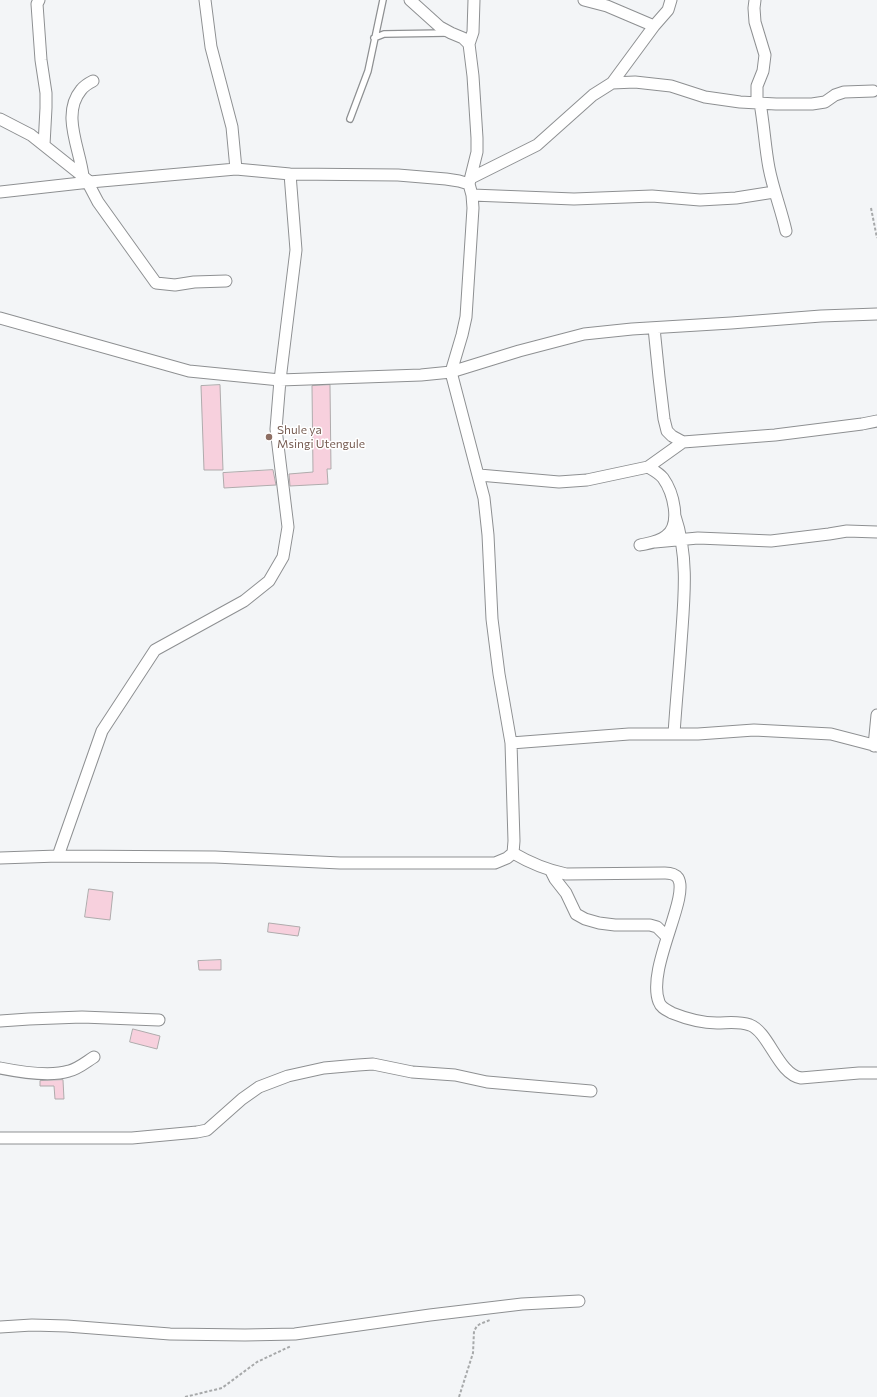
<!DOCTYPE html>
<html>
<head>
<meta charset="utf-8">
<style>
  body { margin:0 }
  canvas { display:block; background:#f3f5f7 }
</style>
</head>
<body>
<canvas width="877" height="1397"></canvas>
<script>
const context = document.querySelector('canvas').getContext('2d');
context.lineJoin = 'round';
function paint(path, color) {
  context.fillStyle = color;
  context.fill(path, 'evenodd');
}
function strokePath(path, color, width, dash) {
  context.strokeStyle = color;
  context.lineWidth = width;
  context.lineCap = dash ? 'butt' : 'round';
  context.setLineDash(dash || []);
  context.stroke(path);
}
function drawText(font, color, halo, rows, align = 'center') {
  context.font = font + ' Commissioner,sans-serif';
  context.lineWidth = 3;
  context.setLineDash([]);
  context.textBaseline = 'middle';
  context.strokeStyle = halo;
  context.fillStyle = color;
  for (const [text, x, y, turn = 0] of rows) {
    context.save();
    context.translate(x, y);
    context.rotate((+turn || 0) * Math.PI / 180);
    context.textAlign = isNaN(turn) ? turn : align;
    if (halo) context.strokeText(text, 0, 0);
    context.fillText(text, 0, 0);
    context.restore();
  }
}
const building = new Path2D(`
  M220,385l3,85h-19l-3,-84z
  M330,385l1,84h-4l1,15 -38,2 -1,-12 24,-2 -1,-86z
  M273,470l3,15 -52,3 -1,-15z
  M89,889l24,3 -3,28 -25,-3z
  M269,923l31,4 -2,9 -30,-4z
  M221,960v10h-22l-1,-9z
  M133,1029l27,7 -3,13 -27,-7z
  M63,1080l1,19h-9l-1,-13h-14v-5z`);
paint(building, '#f7d0dd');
strokePath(building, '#afabac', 1);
const service = new Path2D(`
  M374,38l10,-4 63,-1
  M350,119l18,-48 15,-71`);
const minor = new Path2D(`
  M39,0l-2,4 4,56 5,33v15l-2,37
  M205,0l6,47 21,80 4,42
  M584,0l23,6 47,20
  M755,0l-1,8 1,14 10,33 -2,16 -6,15v17
  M469,44l4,-12 1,-32
  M612,83l42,-57 14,-16 3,-10
  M760,103c4,22 5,44 9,65 4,21 12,41 17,63
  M0,119l31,16 59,47
  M83,176c-3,-27 -22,-62 -2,-86 3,-4 8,-7 12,-9
  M471,178l66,-33 56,-50 19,-12 23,-1 36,4 34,11 35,5 36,2h36l13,-2 10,-7 9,-3 29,-1
  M88,183l10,19 58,81 19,2 19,-3 32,-1
  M0,192l90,-10 146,-13 54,5 108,1 48,4 13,2 10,3
  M472,195l102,4 78,-3 48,4 36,-2 38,-6
  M0,318l189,53 91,9 141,-5 30,-3 68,-21 65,-17 48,-5 99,-6 90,-7 56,-2
  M654,328l5,49 5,42 3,12 5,5 11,6
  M479,475l80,7 28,-2 61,-13 35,-25 92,-7 87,-11 15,-3
  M655,542l43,-4 73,3 58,-7 18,-3 30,1
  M640,545c9,-2 19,-3 26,-9 16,-12 7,-44 -3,-58 -4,-5 -10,-8 -15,-11
  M674,734c2,-31 5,-61 7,-91 3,-43 8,-86 -6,-127
  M511,743l118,-9h69l56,-4 77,4 46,12
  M874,746l3,-31
  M513,853c17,10 34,17 53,21l99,-1c4,0 10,1 13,5 12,19 -32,91 -19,124 2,6 8,8 13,11 15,6 29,10 45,10 11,0 21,-2 33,2 19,7 28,49 51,53l58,-5h18
  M58,856l44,-125 53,-81 89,-49 25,-20 14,-24 5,-30 -12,-98 4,-49 16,-130 -6,-76
  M0,858l58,-2 157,1 125,6h155l12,-5 6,-5 1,-12 -3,-98 -12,-69 -7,-55 -4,-84 -4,-37 -33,-126 11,-37 4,-18 7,-109 -1,-13 -3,-11 8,-32v-14l-4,-62 -4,-32 -6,-6 -12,-5 -11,-6 -30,-27
  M551,871l4,8 11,14 10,21 9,5 14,4 16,2h35l7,2 10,10
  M0,1021l29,-2 53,-2 77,3
  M0,1068c20,4 50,9 69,3 9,-2 17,-9 25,-14
  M0,1138h132l65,-6 10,-2 35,-31 17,-12 29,-11 36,-8 34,-3 15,-1 39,8 43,3 32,7 104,9
  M0,1327l32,-2 35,1 103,8 75,1 50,-1 135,-19 92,-11 57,-3`);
strokePath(service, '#8e9092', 8);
strokePath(minor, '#8e9092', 13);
strokePath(new Path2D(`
  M871,208l6,30
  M185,1397l37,-9 35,-26 34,-16
  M459,1397l14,-44 1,-22 3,-5 3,-2 10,-4`), '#a7a9aa', 2, [3, 2]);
strokePath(service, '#fff', 5.5);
strokePath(minor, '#fff', 11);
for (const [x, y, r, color] of [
  [269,437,4,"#8d6e63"]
]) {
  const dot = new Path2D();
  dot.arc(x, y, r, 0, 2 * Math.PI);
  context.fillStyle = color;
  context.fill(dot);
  strokePath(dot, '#fff', 1.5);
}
drawText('12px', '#785e54', '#fff', [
  ["Shule ya",277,430],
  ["Msingi Utengule",277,444]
], 'left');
</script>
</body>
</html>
